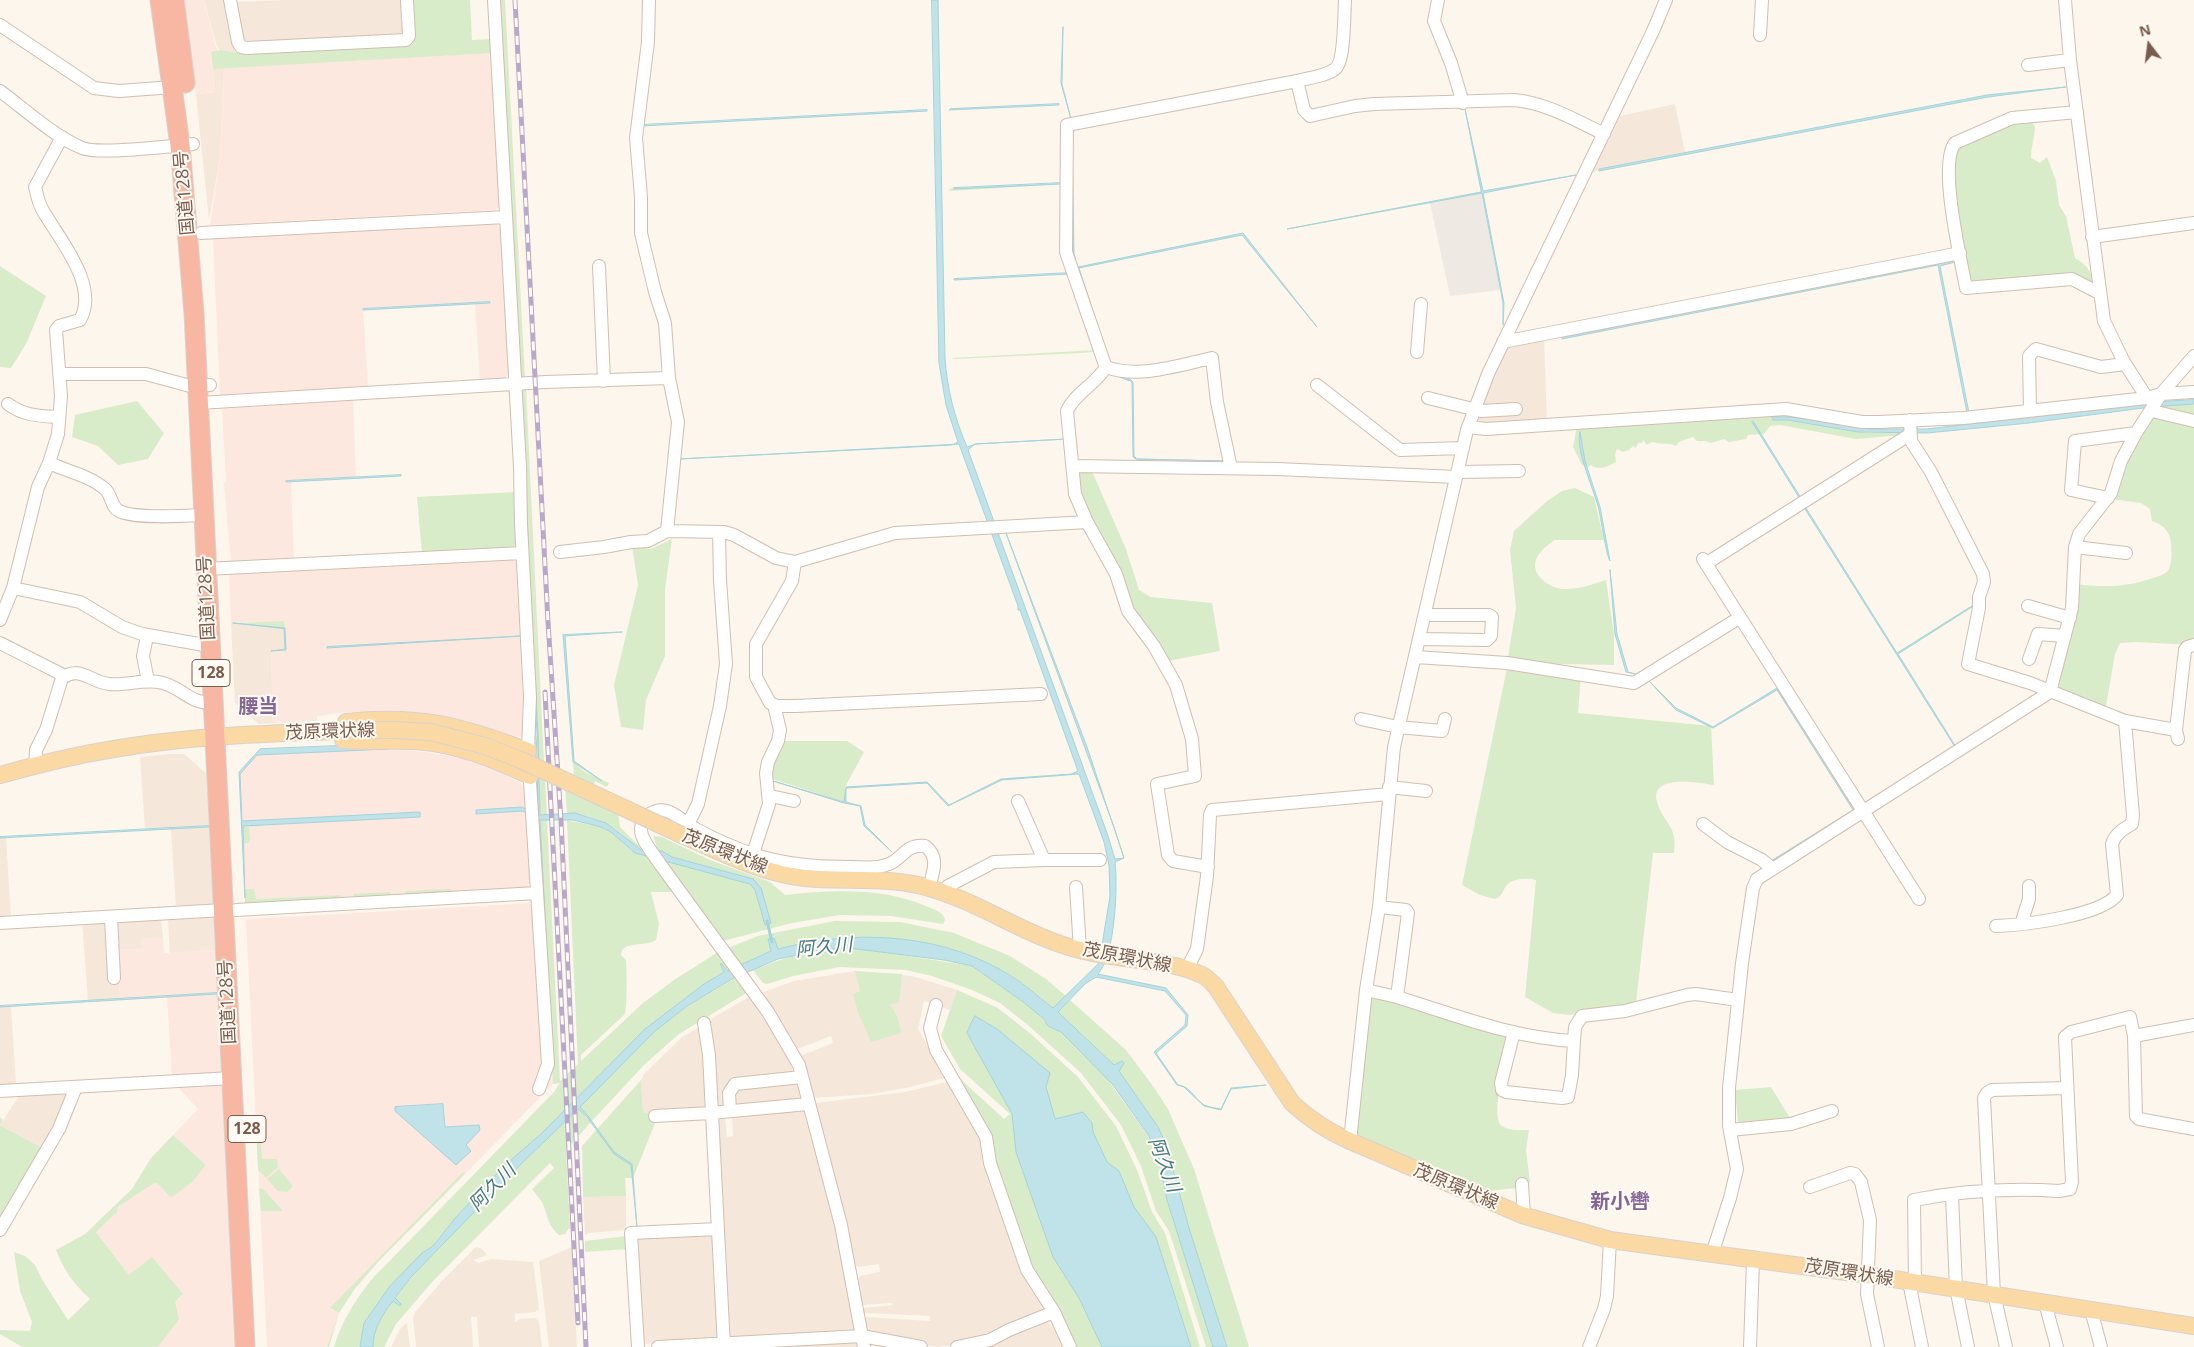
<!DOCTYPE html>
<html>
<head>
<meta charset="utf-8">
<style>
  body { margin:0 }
  #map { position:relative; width:2194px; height:1347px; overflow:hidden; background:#fdf6ec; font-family:"Open Sans",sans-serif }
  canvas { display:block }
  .north { position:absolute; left:2124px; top:20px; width:50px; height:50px; -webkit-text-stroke:4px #fffaf3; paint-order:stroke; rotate:345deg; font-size:14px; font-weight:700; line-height:20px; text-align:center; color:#7a5c4d }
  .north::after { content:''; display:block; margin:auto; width:18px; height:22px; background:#7a5c4d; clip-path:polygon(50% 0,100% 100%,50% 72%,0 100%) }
</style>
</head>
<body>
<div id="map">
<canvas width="2194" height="1347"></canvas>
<div class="north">N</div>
</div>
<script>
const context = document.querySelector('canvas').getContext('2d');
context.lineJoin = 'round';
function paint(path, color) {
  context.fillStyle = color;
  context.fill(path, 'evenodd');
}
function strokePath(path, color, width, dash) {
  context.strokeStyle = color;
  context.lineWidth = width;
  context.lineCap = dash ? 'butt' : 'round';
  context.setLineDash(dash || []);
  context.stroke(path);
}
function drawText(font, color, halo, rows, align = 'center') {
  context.font = font + ' "Open Sans","Noto Sans JP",sans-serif';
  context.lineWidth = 4;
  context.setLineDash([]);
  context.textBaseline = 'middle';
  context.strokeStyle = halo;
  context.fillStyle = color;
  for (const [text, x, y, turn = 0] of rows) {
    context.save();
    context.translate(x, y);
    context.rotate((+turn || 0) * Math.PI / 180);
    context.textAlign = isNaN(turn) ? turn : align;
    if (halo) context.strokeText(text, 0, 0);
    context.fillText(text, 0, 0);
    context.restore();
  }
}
paint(new Path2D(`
  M204,0h21l10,51 4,2 -19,-3 -3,-3z
  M285,0h118l2,33 -4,3 -155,8 -3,-3 -7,-36 2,-3z
  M224,68l-4,90 -11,62 -13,-126 19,-2 -2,-23z
  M1675,104l10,48 -93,20 28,-56z
  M1544,337l3,84 -72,4 19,-49 15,-32z
  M231,623l53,6 1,20 -14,2 2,72 -14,1 -24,-21z
  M170,754h14l22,19 3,53 -64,4 -5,-73z
  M209,827l4,78 -37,3 -5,-79z
  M0,838h6l5,79 -11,1z
  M213,914l2,36 -45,3 -2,-32 3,-4z
  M161,918l2,20 -22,1 1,10 -25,1 -2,-27 3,-3z
  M82,920l25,3 12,55 1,21 -32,2z
  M855,971l57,5 45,14 -7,20 -26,-9 -6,28 26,45v4l-34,9 -38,7 -59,4 -13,-42 33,-13 -2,-7 -31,12h-5l-34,-55 33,-12z
  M749,997l3,1 35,55 15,44 -2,3 -82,8 -9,-88z
  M0,1007h11l5,77 -16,1z
  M700,1027l8,82 -53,6 -12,-3 -2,-32 3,-6 38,-37z
  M947,1082l34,57 64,171 -36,18 -56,17 -16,2 -70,-13 -2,-17 65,4v-5l-67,-3v-5l29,-3v-2l-30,2 -4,-26 2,-3 20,-4 -1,-8 -21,3 -3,-2 -40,-162 90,-11z
  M71,1089l-27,60 -44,-24 21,-32z
  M801,1108l4,4 35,135 15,84 -125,8 -4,-3 -8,-219 7,-1 2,21 6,-1 -1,-20z
  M626,1196v34l-37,3 -4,2 -2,-38z
  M715,1232l5,104 -4,4 -74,4 -6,-106z
  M476,1247l5,1 6,7 -13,5 4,3 13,-4 42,3 6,47 -4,3 -20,2v8l5,-3 15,-1 4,3 3,26h-63l-2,-30h-6l2,30h-57l-3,-29 2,-6 27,-31z
  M572,1247l5,100h-28l-10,-86z
  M1045,1319l14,16 5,12h-92z
  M407,1323l3,24h-19l9,-18z
  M857,1341l1,6h-128z`), '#f5e8da');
paint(new Path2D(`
  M183,0h21l12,47 3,4 -8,2 4,39 -19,2z
  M493,53l8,151 -5,6 -286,15 10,-67 4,-90z
  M496,224l6,6 8,141 -7,10 -23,1 -5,-78 15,-1 -127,6 5,77 -148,9 -7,-156z
  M353,400l3,77 -70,4 5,1 3,78 -63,3 -7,-80 2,-2 -4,-72z
  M512,559l6,5 7,134 -3,38 -4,1 -60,-18 -41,-6 -72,-1 -28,4v5l-44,2 -2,-72 15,-1 -2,-28 -53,1 -2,-49z
  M388,744v6h26l46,8 39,14 21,10 5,10 6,90 -5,6 -281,15 -6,-131 21,-23z
  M532,903l20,151 1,30 -88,90 -2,-1 -133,136 9,4 -12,34h-60l-21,-426 3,-2zM443,1105l2,22 34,-2 -8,14 -6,6 -70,-38z
  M163,938l1,15 51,-3 2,43 -97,6 -3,-49 24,-1v-10z
  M217,994l4,80 -49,2 -5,-79z
  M222,1080l12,267h-76l9,-13 8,-32 8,-7 -54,-20 -33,-43 21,-20 1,-5 38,-25 15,16 35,-33 -33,-30 25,-26 -24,-26z`), '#fde8e0');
paint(new Path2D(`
  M1482,193l18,97 -50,6 -20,-93z`), '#efe9e4');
paint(new Path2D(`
  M411,0h59l2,40 20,-1 1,14 -280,16 -2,-17 9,-2 19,3 174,-9z
  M499,0h6l20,378h-6z
  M2028,119l7,7c0,11 -4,20 -4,32l9,5 7,-6 9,24 3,24 7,11 9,42c14,8 17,15 19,30l-19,-11 -107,9 -16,-89 5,-51 53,-24z
  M1062,184l-112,7 -1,-2 5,-1z
  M0,266l46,30 -20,48 -15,24 -11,-1z
  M1097,350l-1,2 -16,1 -126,6 -2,-1z
  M526,389l18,375 -11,-6 3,-43v39h-2l1,4h2l1,-23 -19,-344z
  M137,401l27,32 -16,26 -30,6 -20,-19 -26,-9 3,-22z
  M2194,404v241l-58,-3 -16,1 -5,11 -10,58 -55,-20 23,-108c28,3 52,4 80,-6 4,-1 10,-3 14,-6 5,-5 5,-23 4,-30 -2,-12 -8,-17 -19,-21l-2,-12 -9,-6 -30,-4 13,-39 34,-54z
  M1770,413l136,10v5h-49l-65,-11h-20l1,3h15l82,13 36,-1 -2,3 -48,4 -76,-14 -10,1 -6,8 -16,1 -2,4 -17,3 -5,-3 -13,4 -6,-2h-8l-4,-4 -14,5 -3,4c-8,-4 -15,-1 -24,-4l-5,3 -4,-5 -1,3h-4l-2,5 -3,-2 -4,4 -6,2 -6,-3 -2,5 1,8c-9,5 -17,9 -25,3l-3,2 -6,-2 -9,-18 4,-21z
  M1091,469l35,80 13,41 12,7 61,6 8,48 -52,10 -45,-66 -46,-107 1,-18z
  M1575,488l19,9 10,43h-50c-4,4 -11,8 -14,13 -15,18 7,35 24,36 14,1 29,-5 42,-9l8,54v31l-107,-2 9,-55 -6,-58 4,-19 33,-30 15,-10z
  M516,492l1,51 -5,5 -90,5 -5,-56z
  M672,539l-7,50v67l-19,44 -3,30 -22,-3 -7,-42 24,-100 -6,-39 19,3z
  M284,621l1,7 -48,-5z
  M1507,668l74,6 -3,39 133,13 3,59c-13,-2 -65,-12 -57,17 7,23 21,23 17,51h-21l-17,150 -66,12 -17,-2 -28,-16 11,-117c-6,-2 -23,-2 -28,4 -6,5 -4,12 -13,15l-15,-4 -18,-10z
  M781,741h66l17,11 -19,35v15l-76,-24z
  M573,762l12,10 24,11 -2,4 -12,-6 -2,6 -19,-9z
  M540,775l5,3 2,37h-7z
  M565,787l53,25 2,15 22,22c-11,-4 -17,-13 -26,-19 -13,-10 -33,-17 -49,-16z
  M540,820h7l13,261 18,-17 -11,-244 34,7 10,5 20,18 18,7 25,35h-23l8,32 -3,16c-11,7 -24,1 -34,10l-1,5 5,5c1,9 1,48 -1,54l-44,41v6l62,-58 31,-23 44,-28 40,-16 77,-15 65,1 54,11 56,23 36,23 20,17 -13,12c-17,-13 -33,-28 -52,-38 -68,-38 -150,-40 -224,-21l-8,-10 2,12 -45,20 -5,-7 -1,1 4,7 -43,29 -139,132 -38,33 -48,51 -23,29 -11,7 -58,70 -4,24h-26c8,-26 21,-47 38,-68l182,-187 6,-9 -7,1z
  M331,822l-82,5 1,13 -2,3 -6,1v-17z
  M653,836l9,1 48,23 60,22 15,13c47,-5 98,-8 143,12 7,3 16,5 17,13l-2,4 -52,-8 -51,-1 -48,8 -69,18 -65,-90z
  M245,889h9l2,10 84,-4 1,3 -96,5z
  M451,889l1,3 -47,2v-3z
  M390,892l1,3 -37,2v-3z
  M836,948l27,1 109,17 50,35 22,18 4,7 13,6 44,44 49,68 13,56 46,147h-7l-37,-116 -13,-20 -15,-45 -20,-41 -40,-52 -52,-47 -29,-23 -28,-13 -40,-14 -26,-6 -67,-3 -46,9 -26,8 -4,-1 -10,-13 38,-14z
  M855,971l47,3 -3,29 -9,1 8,14 3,15 -30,9 -13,-30 -5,-18 7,-3z
  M737,977l11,15 -69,42 -34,30 -53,57 -13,-14 75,-75 33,-26z
  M957,990l41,18 34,27 46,42 38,49 21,44 15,42 13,21 35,114h-125l-43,-78 -34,-99 -43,-96 49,45 6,-5 -50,-45 -19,-33z
  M1366,990l148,42c-4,16 -26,84 -12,94 7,5 19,4 27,4l-3,20 4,32 -4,5 -47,5 -116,-53 -7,-6z
  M1070,1000l56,50 27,36 15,23 26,60 55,178h-22l-38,-119 -23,-84 -8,-17 -44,-62 -56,-53z
  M641,1080l2,32 12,3 1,6 -23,57h-8l1,18 -43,1 -1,-51z
  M1771,1087l19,31 -52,5 -3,-33z
  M578,1109l13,13 -25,28 4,77 -5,7 -6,1c-12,-10 -11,-20 -17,-33 -3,-4 -7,-9 -10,-13l22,-21 -4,-5 -117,118 -37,43 -12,23h-11c0,-18 9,-33 20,-47l7,6 1,-1 -6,-6 16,-22 106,-109z
  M0,1117l3,3 -3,5 44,24 -44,77z
  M256,1126l4,1 2,32h15l1,8 -12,11 -8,-8z
  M173,1135l33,30 -14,17 -21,16 -15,-16 -38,25 -1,5 -21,20 33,43 23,-18 31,37 -8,8 4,17 -21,28h-136l-22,-13v-4l30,1 2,-9 -12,-31 -6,-39 11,4 10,9 8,16 25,39 22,-21c-16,-15 -26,-28 -34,-49l29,-16 47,-45 19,-31z
  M279,1169l14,17 -6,6 -9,-1 -11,-12z
  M463,1172l2,2 -87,88 -24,28 -15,23 -10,34h-2l12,-34 -9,-5z
  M262,1188l21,23h-22l-2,-22z
  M627,1236l1,13 -43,3v-11z`), '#d8ecc9');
const water = new Path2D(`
  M932,0h6l7,358c2,31 10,61 22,89l9,-3 90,-5 -91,5 -7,6 139,383 8,26 9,-1 -10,-31 -108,-294 81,214 37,111 -9,4c3,26 0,93 -17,112l68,14 22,27 -1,11 -31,27 22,32c12,1 16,13 26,20 4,2 12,3 17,4l10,-21 35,-3 -35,4 -10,21 -17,-4 -20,-19 -7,-2 -23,-33 31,-27 1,-10 -21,-24 -69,-14 -11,7 -27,28 56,53 8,-4 2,2 -5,8 39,56 8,17 23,84 38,119h-14l-46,-147 -9,-43 -9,-21 -36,-51 -34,-35 -18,-18 -13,-6 -4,-7 -22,-18 -50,-35 -28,-6 -95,-12 -26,1 -45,10 -46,20 -45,27 -33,26 -74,75 8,9 26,36 18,12 5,63 -6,-62 -17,-11 -27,-37 -9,-8 -61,59 -106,109 -16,21 6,6 -1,2 -7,-5c-11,14 -20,28 -20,46h-13l4,-24 26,-37 32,-33 11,-7 23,-29 48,-51 38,-33 103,-104 59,-45 20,-12 -4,-8 1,-1 6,8 44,-20 -3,-12 6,-1 4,11c73,-19 155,-17 223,21 19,10 35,25 52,38l46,-45 11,-67 -1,-31 -5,-23 -25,-68 -77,6 -54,26 -21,-23 -81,5v14l15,4 4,19 27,27 -28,-26 -4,-20 -16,-3 -71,-22 71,21 2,-15 81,-5 22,23 52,-26 70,-5 7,-3 -58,-161h-2v-4l-59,-162 -280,15 273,-14 6,-3 -12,-37 -7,-42z
  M1063,27l-1,57 9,35 -10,-36z
  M2066,87l-78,10 -389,74v-2l388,-74z
  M1059,104v1l-110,5 1,-1z
  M1465,109l18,82 93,-16 -93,18 21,110 -1,22v-22l-21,-110 -195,36 194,-37z
  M927,110v1l-286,15v-1z
  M1072,129l2,125 4,13 165,-34 74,94 -75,-92 -163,33 31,95 -37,-108z
  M1062,183v1l-108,5v-1z
  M1954,261l1,1 -15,4 29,147h-2l-29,-148 -376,74v-1z
  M1069,273v1l-115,6v-1z
  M490,302v1l-127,7v-1z
  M1111,374l19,5 3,3 1,74 3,3 86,2 -87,-2 -3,-2 -1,-75z
  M520,393l18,342 2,80 35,-2 31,10 34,26 22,2 10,6 81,22 8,9 10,35 -6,2 -10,-35 -5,-6 -115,-31 -24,-21 -10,-5 -28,-7h-33l6,114 -8,-115 -15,-8 -47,3v-4l46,-3 16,7 -1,-56h-2l-1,-3 2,-1 1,-19z
  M2194,400v4l-43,3 -122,16 -102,10 -69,-1 -70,-12h-15l-1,-3h20l78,12h57l226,-27z
  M1753,421l48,77 -1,1 -48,-77z
  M1580,432l5,29 15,46 10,54c-4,-6 -9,-44 -12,-55 -5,-18 -23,-58 -18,-74z
  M401,475v1l-115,6v-1z
  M1806,508l91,145 78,-49v1l-77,49 58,93h-1l-150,-238z
  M1610,570l7,64 11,38 12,3 -14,-3 -11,-38z
  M233,623l52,5 1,22 -15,1 14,-2 -1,-20z
  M622,632l-57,4 9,125 28,20 -29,-19 -10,-127z
  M521,636l-194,12v-1z
  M1649,681l27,27 37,19 64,-39 78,122 -83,53 -1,-2 82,-51 -76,-120 -64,38 -37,-18z
  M388,744v5l-131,6 -17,19 2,47 178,-9v5l-177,9 2,72 -6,-126 21,-23z
  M209,826v1l-209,11v-1z
  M217,993v1l-217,13v-1z
  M975,1016l22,13 53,44 -4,14 9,32 28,-7 9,11 1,9 14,30 12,9 15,36 22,30 35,110h-89l-23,-49 -26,-41 -37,-105 -4,-38 -45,-81z
  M443,1104l2,23 34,-2 1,5 -14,15 5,6 -15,14 -61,-54v-4z`);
paint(water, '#bfe3e8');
strokePath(water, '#a5d3da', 1);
strokePath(new Path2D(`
  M767,921l5,21`), '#a5d3da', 3);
const minor = new Path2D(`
  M230,0l8,42 3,5 6,1 159,-8 3,-4 -2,-36
  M494,0l26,467 1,57 9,173 -2,54 20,313 -9,25
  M649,0l-1,42 -12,96 5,59v36l14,59 10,31 4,55 9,44 -11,109
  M1438,0l-4,21 17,42 12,40
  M2065,0l5,60 34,261 20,41 23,36
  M0,25l94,63 25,3 54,-4
  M1760,35l2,-35
  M2028,65l42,-5
  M1297,81l7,29 6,6 45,-10 19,-2 140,-4c33,3 61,20 90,34
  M0,91c26,19 52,44 82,57 17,7 89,-2 111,-4
  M2077,112l-65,6 -57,25c-17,21 6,117 11,145l106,-9 27,14
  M201,233l305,-16
  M2092,237l102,-14
  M599,266l5,115
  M1503,342l457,-89
  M1417,352l4,-48
  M59,374h87l44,12 20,-1
  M1317,385l83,65 63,-2
  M1428,398l53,13 35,-2
  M199,403l347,-21 123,-4
  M8,404c16,12 32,12 51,13
  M2030,410l-1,-54 7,-7 65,18 24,-3
  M2152,411l42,10
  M1910,420l1,21 20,31 52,102 1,8 -5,15v11l-11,56 62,19 95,38 51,9
  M1468,427l18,2 300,-20 76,13h17l85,-4 183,-20 14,-4 33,-2
  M49,463c18,8 41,13 56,26 7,6 6,18 14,22 15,8 66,5 85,4
  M1073,466l204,3 179,8
  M1231,468l-14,-66 -5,-44c-33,7 -73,21 -106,9l-1,-2 -39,-113 1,-127 230,-44c12,-3 29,-5 38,-12 10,-7 9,-55 10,-69
  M1458,472l61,-1
  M2108,498l-37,-8 4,-49 61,-8
  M1087,522l29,52 12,37 26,35 22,39 16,54 3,37 -38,8 11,71 5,6 35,6
  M2075,547l51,6
  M560,552l44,-5 27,-5 17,-1 19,-10 57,1 10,3 42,23 19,4 100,-29 192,-11 -12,-28 -8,-83c7,-17 29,-27 39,-44
  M1703,559l216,340
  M795,562l-3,19 -36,63v33l14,26 7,3h19l245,-12
  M1707,563l202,-128
  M206,569l316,-16
  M13,588l67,14 42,25 20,7 68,12
  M2028,606l42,12
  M0,620l13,-32 25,-101 11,-24 9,-29 3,-38 -5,-66 3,-4 21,-6c20,-35 -22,-82 -38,-111 -4,-7 -5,-15 -7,-22l27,-50
  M147,636l-4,20 5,25
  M1420,639l67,1 4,-4 1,-19 -3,-2h-64
  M0,643l65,33
  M1416,657l91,6 127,20 105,-65
  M2029,659l9,-25 27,2
  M1361,719l37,8 44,4 3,-12
  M2178,739l-2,-9 9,-80 2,-3 7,-2
  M35,766l1,-16 10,-20 16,-52c18,-13 28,4 47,6 18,2 36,-6 54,-1 21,6 26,20 49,20
  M1389,787l37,4
  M769,798l6,-1 19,4
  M688,824l10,-20 22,-98 6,-42 -6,-84 -1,-48
  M1703,824l24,18 35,18 11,9
  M753,854l16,-50 -3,-31 2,-11 10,-21 2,-11 -6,-25
  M1044,860h56
  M1076,887l4,63
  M942,892l6,-6 46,-24 50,-2 -26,-59
  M236,910l301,-17
  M111,917l3,61
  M0,923l223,-13
  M2021,924l8,-25v-13
  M1996,926c28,-1 104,-10 121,-31l-5,-51c3,-10 11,-15 20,-20l1,-9 -8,-94
  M1187,969l10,-20 10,-73 3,-61 2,-5 177,-16
  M1366,990l31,7 11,-84 -2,-3 -27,-3
  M1397,997c58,18 116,41 177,44l1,-14 7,-11 43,-5 62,-16 9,-1 42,6
  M936,1005l-6,23 6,22 50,87 4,26 37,107 27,42 16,35
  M704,1023l5,32 15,292
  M2194,1025l-60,11 2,80 3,3 55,10
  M1514,1032l-13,51 1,7 4,2 56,6 6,-1 4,-22 2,-34
  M0,1091l232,-13
  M730,1111l-1,-18 6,-9 67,-7
  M655,1116l56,-3 97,-9
  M1730,1130l61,-6 41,-13
  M1350,1141l16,-151 13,-83 15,-160 73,-317 21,-56 165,-343 13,-31
  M1522,1184l2,32
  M1810,1187l40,-14 5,1 6,8 9,38 -3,74 11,53
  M1952,1195l4,93 12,59
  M0,1230l59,-101 17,-42
  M1712,1254l18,-56 7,-29 -8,-43v-38l13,-125 11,-75 4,-9 293,-187 22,-84 3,-61 4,-13 32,-41 10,-32 15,-28 25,-39 33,-38
  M1909,1282l13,65
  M1915,1283l-1,-83c46,-9 97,-12 145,-9l11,-2 2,-7 -7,-145 6,-5 59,-15 4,19
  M2045,1303l12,44
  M2091,1310l10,37
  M638,1347l-7,-114 87,-4
  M658,1347l204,-11 59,11
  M864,1347l-23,-122 -42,-160 -31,-53 -108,-148c-6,-10 -20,-24 -19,-36 1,-12 14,-20 26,-17 10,3 19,13 29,18 18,10 39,19 59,26 33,10 63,12 97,12 11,0 24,2 34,-2 18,-5 17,-21 39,-19 15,11 8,26 4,42
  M957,1347l33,-7 19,-10 45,-18
  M1589,1347l15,-38 3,-13 3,-56
  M1750,1347l3,-87
  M2006,1347l-12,-53 -10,-196 3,-5 5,-3 75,-2`);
const major = new Path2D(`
  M346,722c72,-8 116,4 182,29
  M343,740c24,2 49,0 73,1 41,3 77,18 114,35
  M0,775c36,-10 71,-19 108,-25 83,-15 170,-17 254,-20
  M684,836c39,17 77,37 121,42 41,4 84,-2 124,10 51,14 98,49 151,62 36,10 90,9 122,25 5,2 10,8 14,12l76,116c18,17 35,28 58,38l172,74 88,25 258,35 326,51`);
const highway = new Path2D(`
  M160,0l20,145 14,168 51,1034
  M174,0l11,83`);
strokePath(minor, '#d1beb0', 14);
strokePath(major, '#dad1cd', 18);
strokePath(highway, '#dad1cd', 21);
strokePath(minor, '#fff', 12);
strokePath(major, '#fbd9a5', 16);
strokePath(highway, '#f7b7a3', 19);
const rail = new Path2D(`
  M515,0l33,622 13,199 25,526
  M545,692l33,631`);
strokePath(rail, '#b9a8c9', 5);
strokePath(rail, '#fffaf3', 3, [9]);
const majorBridge = new Path2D(`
  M362,730h32l37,2 54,14 38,15 161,75`);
strokePath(majorBridge, '#dad1cd', 18, []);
strokePath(majorBridge, '#fbd9a5', 16);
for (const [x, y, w] of [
  [211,673,38],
  [247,1129,38]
]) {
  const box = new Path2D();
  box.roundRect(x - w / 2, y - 13.5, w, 27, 4);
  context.fillStyle = '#fffaf3';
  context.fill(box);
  strokePath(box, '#7a5c4d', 1);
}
drawText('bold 16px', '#7a5c4d', null, [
  ["128",211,673],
  ["128",247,1129]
]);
drawText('18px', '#7a5c4d', '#fffaf3', [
  ["国道128号",185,193,-95],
  ["国道128号",207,598,-93],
  ["茂原環状線",330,732,-2],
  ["茂原環状線",725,852,22],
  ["茂原環状線",1127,958,11],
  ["国道128号",228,1002,-93],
  ["茂原環状線",1456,1187,23],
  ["茂原環状線",1849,1273,9]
]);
drawText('italic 19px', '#437c86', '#fffaf3', [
  ["阿久川",824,948,-6],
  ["阿久川",1164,1165,69],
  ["阿久川",493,1188,-46]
]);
drawText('bold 20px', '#846695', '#fffaf3', [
  ["腰当",258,707],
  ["新小轡",1620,1202]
]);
</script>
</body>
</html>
